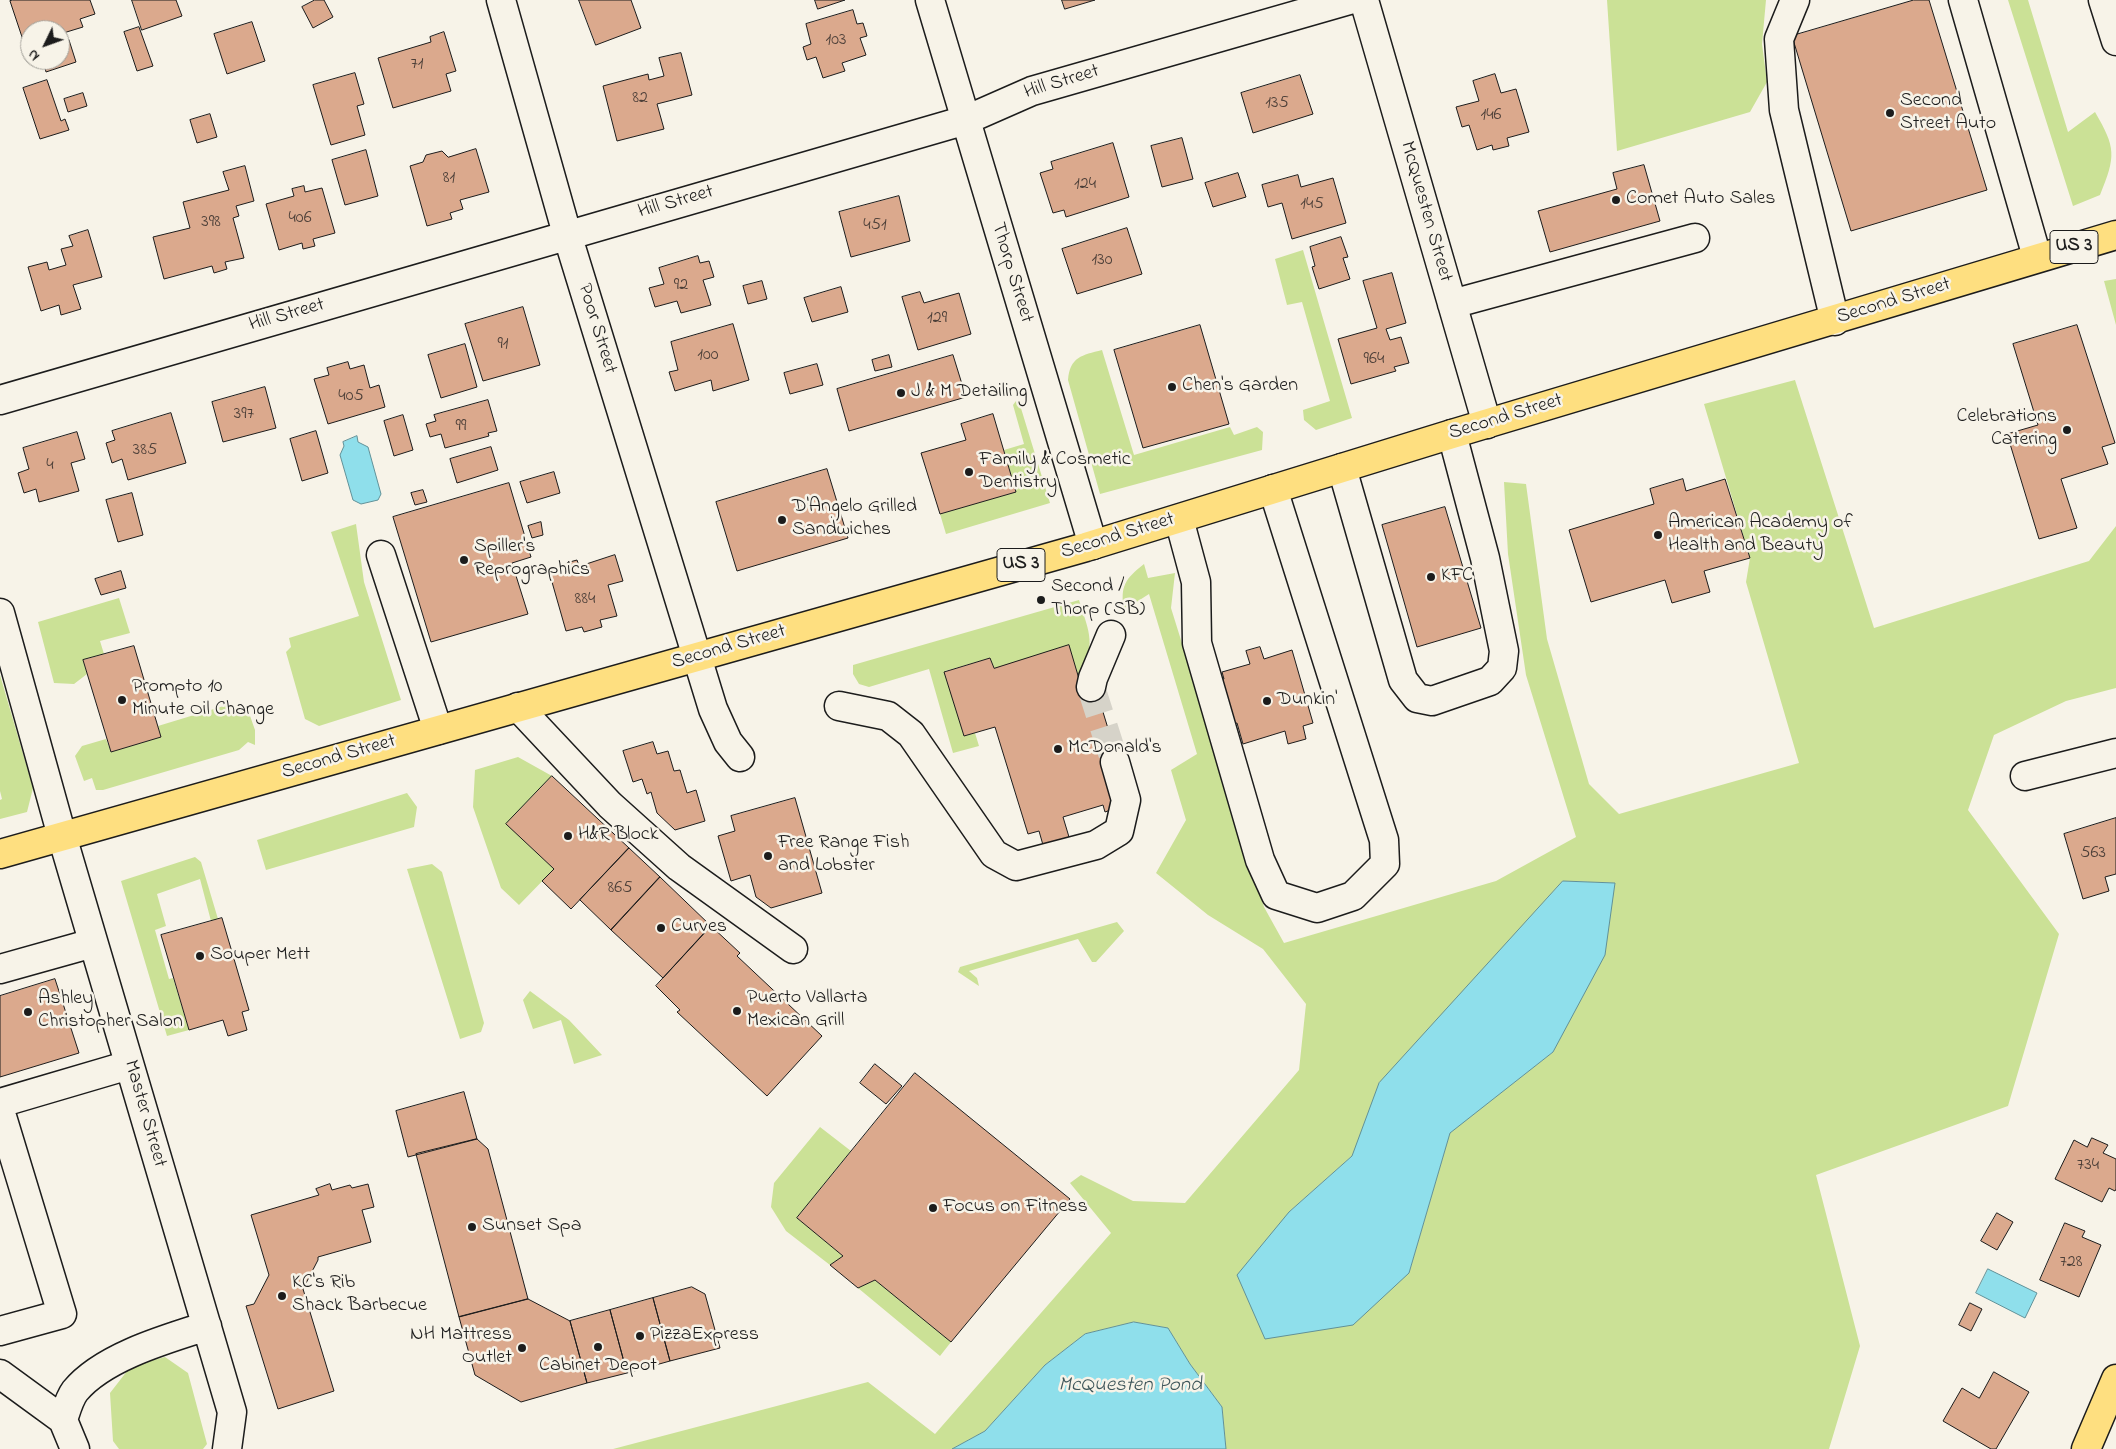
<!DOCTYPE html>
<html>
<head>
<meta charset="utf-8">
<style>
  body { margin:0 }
  #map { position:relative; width:2116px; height:1449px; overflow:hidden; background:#f7f3e8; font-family:"Indie Flower",sans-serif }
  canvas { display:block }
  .north { position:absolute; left:20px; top:20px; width:50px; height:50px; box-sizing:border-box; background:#f7f3e8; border:1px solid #9f9d96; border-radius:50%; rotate:228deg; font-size:14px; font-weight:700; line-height:20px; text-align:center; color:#1c1c1c }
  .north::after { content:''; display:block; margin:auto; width:18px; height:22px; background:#1c1c1c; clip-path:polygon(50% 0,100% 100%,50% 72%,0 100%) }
</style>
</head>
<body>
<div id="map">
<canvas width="2116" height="1449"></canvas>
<div class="north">N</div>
</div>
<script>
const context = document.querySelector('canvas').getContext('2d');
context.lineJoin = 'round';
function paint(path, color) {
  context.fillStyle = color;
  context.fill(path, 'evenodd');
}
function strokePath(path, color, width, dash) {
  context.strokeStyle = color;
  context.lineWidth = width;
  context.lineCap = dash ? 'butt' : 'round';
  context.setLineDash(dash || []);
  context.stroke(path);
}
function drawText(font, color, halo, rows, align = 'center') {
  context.font = font + ' "Indie Flower",sans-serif';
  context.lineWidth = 5;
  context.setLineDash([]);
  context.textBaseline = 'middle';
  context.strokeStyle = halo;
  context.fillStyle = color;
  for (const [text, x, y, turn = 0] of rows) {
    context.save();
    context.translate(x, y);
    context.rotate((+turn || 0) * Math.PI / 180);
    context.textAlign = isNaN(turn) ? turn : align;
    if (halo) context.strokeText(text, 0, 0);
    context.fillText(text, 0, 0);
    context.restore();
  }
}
paint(new Path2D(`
  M1607,0h159l-4,44 5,38 -17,30 -133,39z
  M2008,0h20l40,132 27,-20c21,36 21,44 5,83l-27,11z
  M1303,250l49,168 -36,12 -12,-10 -1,-10 27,-9 -28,-99 -15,3 -12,-46z
  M2116,279v46l-12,-44z
  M1102,350l32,105 96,-28 4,8 23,-8 6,5 -1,18 -162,44 -32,-114c2,-23 14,-25 34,-30z
  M1795,380l79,248 215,-67 27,-35v162l-50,13 -72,34 -26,75 91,124 -51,172 -192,69 44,171 -31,103h-603l-4,-42 -32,-43 -22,-36 -34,-6 -49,12 -40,31 -60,66 -33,18h-339l255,-67 67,52 176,-201 -41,-50 11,-8 52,26 52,2 114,-133 7,-66 -43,-55 -55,-34 -52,-42 30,-53 -15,-50 26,-16 -48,-160 -25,16c-4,-24 1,-31 20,-46l4,14 27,-5 -4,35 93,299 20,36 212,-62 80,-44 -50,-162 -18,-121 -4,-72 22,2 21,155 42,145 30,30 180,-51 -53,-181 4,-24 -46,-154zM1563,881l52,2 -62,169 -103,80 -41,141 -120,-61 63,-56 146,-202z
  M1016,401l4,4 30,98 -104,31 -6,-20 76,-22 -12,-42 20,-6 -11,-39z
  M356,524l8,58 37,118 -82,26 -14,-7 -19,-67 5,-5 -2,-9 70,-22 -28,-84z
  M119,598l11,35 -30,8 4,13 -21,6 4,14 -13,10 -20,-1 -16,-61z
  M1079,600c11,35 17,43 0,78l-85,-10 -4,-10 -45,13 19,65 11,-3 4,13 -26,7 -24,-84 -60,18 -10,-3 -6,-10v-9z
  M0,675l33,113 -6,24 -27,7v-19l2,-1 -2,-8z
  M227,705l7,1 15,7 6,17v15l-7,-3 -9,8 -136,40h-7l-4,-12 -8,3 -9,-25 7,-10 24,-7 5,13 50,-15 -3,-11z
  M518,757l34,19 -45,48 47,45 -35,36 -18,-17 -28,-81 2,-37z
  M407,793l10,14 -3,20 -148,43 -9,-30z
  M195,857l6,5 17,57 -7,2 -11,-42 -43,15 9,32 -11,4 14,49 4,-1 16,52 -22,6 -46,-155z
  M432,864l10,8 42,151 -3,9 -21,7 -53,-170z
  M1117,922l7,9 -28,31h-4l-14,-23 -109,32 8,7 2,8 -21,-14 2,-5z
  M530,991l39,29 33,35 -28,9 -13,-44 -28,9 -10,-29z
  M820,1127l31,24 -54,67 46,38 -13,9 -44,-34 -15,-24 3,-24z
  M875,1280l76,62 -11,14 -82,-68z
  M165,1357l23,16 19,71 -4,5h-84l-6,-8 -3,-48 21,-27z`), '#cbe196');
const water = new Path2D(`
  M357,436l1,6 10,5 13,47 -3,6 -17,4 -8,-4 -13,-45 4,-9 -1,-4z
  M1563,881l52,2 -10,72 -52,97 -103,81 -41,140 -56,52 -88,14 -28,-64 52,-63 63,-56 27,-73z
  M1988,1269l49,24 -12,25 -49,-25z
  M1134,1322l34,6 22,36 32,43 4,42h-274l33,-18 60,-66 40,-31z`);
paint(water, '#8fdfeb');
strokePath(water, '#619198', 1);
const building = new Path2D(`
  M13,0h77l5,14 -15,5 3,8 -23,7v-4h-30v14l-5,2 -15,-45z
  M132,0h44l6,16 -40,14z
  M315,0h9l9,17 -20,11 -11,-21z
  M579,0h52l10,28 -45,17z
  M815,0h30l-27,9z
  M1062,0h33l-30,9z
  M1914,0h15l58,190 -136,41 -59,-195z
  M853,10l4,14 6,-1 4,13 -7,2 6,17 -24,8 3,8 -22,7 -7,-21 -9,3 -4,-13 8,-3 -5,-20z
  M252,22l13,39 -38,13 -13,-40z
  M139,27l14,39 -16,5 -13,-39z
  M444,32l12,39 -10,3 5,17 -58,17 -15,-50 53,-16 -1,-5z
  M69,40l7,22 -30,10 -3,-12h17v-17z
  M681,53l11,42 -35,9 7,25 -47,12 -14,-55 45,-12 1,6 15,-4 -5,-18z
  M355,73l9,31 -7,2 8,29 -34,10 -18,-60z
  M1495,74l6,19 15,-4 13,43 -22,6 2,8 -16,4 -1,-5 -15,5 -8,-25 -7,2 -6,-20 23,-6 -6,-20z
  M1300,75l13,39 -60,19 -12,-40z
  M47,80l14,41 4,-2 4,11 -29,9 -17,-51z
  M83,93l4,13 -19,6 -4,-13z
  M210,114l7,23 -20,6 -7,-23z
  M1182,138l11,41 -31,8 -11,-41z
  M1113,143l16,54 -63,20 -2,-7 -11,3 -13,-40 13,-4 -2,-7z
  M476,149l13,43 -29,8 3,9 -13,4 2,6 -25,7 -17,-60 13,-4 3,-7 16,-4 6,6z
  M366,150l12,46 -33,9 -13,-45z
  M1644,165l16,56 -110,31 -12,-41 79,-22 -4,-16z
  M245,166l9,35 -18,5 3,10 -6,2 11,40 -19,4 2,7 -13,4 -2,-7 -48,13 -11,-42 37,-9 -7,-26 46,-12 -6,-18z
  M1238,173l8,24 -33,10 -8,-24z
  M1298,175l3,12 32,-9 13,45 -54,16 -10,-36 -14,4 -6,-22z
  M304,186l1,6 17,-4 13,45 -22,6 2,7 -12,3 -1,-6 -23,7 -13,-46 28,-8 -2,-7z
  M899,196l11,45 -59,16 -12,-45z
  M1127,228l15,46 -65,20 -15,-45z
  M88,230l14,47 -29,8 8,24 -20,6 -2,-10 -18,6 -13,-44 19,-5 2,8 17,-5 -5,-16 12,-3 -4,-10z
  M1341,237l7,20 -5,1 7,21 -31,10 -7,-22 3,-1 -5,-19z
  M698,256l2,7 9,-2 5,16 -11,3 8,25 -30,8 -4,-12 -22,6 -6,-19 15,-4 -5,-16z
  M1392,273l14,50 -20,6 4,11 11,-3 8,26 -15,4 2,4 -45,13 -13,-45 39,-11 -14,-47z
  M762,281l5,18 -19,5 -5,-18z
  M841,287l7,25 -36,10 -8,-24z
  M920,292l4,11 35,-10 12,41 -53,16 -16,-53z
  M523,307l17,58 -57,16 -18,-57z
  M733,324l16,56 -36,11 -2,-11 -36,11 -6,-19 9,-2 -7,-28z
  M1200,325l29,99 -86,24 -29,-98z
  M2077,325l38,118 -13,4 6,17 -47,15 16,49 -38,11 -32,-105 31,-9 -25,-81z
  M465,344l12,43 -36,11 -13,-43z
  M889,355l3,12 -17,4 -3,-11z
  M953,355l13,42 -117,34 -12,-42z
  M348,362l2,7 14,-4 6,23 9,-3 6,22 -57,17 -14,-45 15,-4 -2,-7z
  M817,364l6,21 -33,9 -6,-21z
  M265,387l11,41 -53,14 -11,-40z
  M488,400l9,31 -9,2 1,3 -44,12 -4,-14 -11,3 -4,-13 10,-3 -2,-6z
  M171,413l15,50 -58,17 -6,-21 -10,4 -6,-20 9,-3 -3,-9z
  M993,414l23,78 -76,22 -19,-61 45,-13 -5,-16z
  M403,415l10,35 -19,6 -10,-35z
  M316,431l12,42 -26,8 -12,-42z
  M77,432l8,27 -14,4 8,28 -40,11 -3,-13 -12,4 -6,-20 11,-4 -6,-21z
  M491,447l7,23 -41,13 -7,-24z
  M827,469l21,69 -111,33 -21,-69z
  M554,472l6,21 -33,10 -7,-21z
  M1683,479l3,12 39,-12 25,79 -46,13 6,21 -38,11 -7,-23 -74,22 -22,-72 85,-26 -4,-15z
  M509,483l22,74 -19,6 16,51 -97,28 -38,-125z
  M423,490l4,12 -12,3 -4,-12z
  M132,493l11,42 -25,7 -12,-42z
  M1445,507l36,121 -64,19 -35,-122z
  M541,522l2,13 -11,3 -4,-12z
  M615,555l8,26 -15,4 9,31 -17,4 2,7 -18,5 -2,-5 -16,4 -16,-56 18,-6 -2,-6 11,-3 2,6z
  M121,571l5,17 -25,7 -6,-16z
  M1069,645l13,44 13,-3 23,75 1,46 -14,5 -2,-7 -40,12 6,20 -26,8 -4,-14 -11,3 -33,-107 -31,9 -20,-64 46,-14 4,10z
  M134,646l27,91 -50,15 -28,-92z
  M1260,647l4,12 28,-9 21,73 -10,3 3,13 -18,5 -3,-13 -42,13 -6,-21 -4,1 -13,-44 4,-1 -2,-7 28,-8 -4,-13z
  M653,742l4,12 11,-3 6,20 6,-1 7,23 9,-3 9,31 -30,9 -18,-17 -6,-21 -4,2 -5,-15 -9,3 -10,-31z
  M552,776l77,72 -58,61 -29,-28 12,-12 -48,-45z
  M795,798l27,95 -51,15 -15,-11 -6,-22 -19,6 -13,-45 17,-5 -4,-15z
  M2116,818v56l-11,3 4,14 -26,8 -19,-65z
  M629,848l31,29 -49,53 -31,-30z
  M660,877l51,49 -48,52 -52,-48z
  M222,918l27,92 -7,2 5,18 -19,6 -5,-16 -34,10 -28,-95z
  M711,926l29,27 -3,3 85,80 -55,60 -90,-84 3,-2 -24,-24z
  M55,979l24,74 -79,24v-81z
  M875,1064l27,22 -16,18 -26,-21z
  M915,1073l155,126 -119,143 -76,-62 -17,8 -28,-23 13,-9 -46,-38z
  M464,1092l13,47 -69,18 -12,-46z
  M2092,1138l16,7 -5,8 13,6v30l-1,2 -6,-3 -7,14 -47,-23 19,-39 13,7z
  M477,1139l11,10 40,150 -69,18 -43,-163z
  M330,1184l2,6 18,-5 2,3 16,-4 6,23 -12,3 9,32 -53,15v3l-15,29 31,102 -56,18 -32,-103 8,-2 15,-29 -18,-60 68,-20 -3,-6z
  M1997,1213l16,9 -16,28 -16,-9z
  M2065,1223l20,8 -3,6 19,8 -22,52 -39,-17z
  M692,1287l13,7 15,54 -50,13 -17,-63z
  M653,1298l17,63 -43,12 -17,-63z
  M528,1299l42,22 17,62 -66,19 -46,-27 -16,-58z
  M1970,1303l12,6 -11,22 -12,-6z
  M610,1310l17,63 -40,10 -17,-62z
  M1994,1372l35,20 -33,57h-5l-48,-28 19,-33 17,10z`);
paint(building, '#dba98d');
strokePath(building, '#1c1c1c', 1);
strokePath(new Path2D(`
  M1091,687l24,75`), '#d6d3c9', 28, [28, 14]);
const minor = new Path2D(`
  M501,0l66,234 146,475 15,33 12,15
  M930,0l163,545
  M1364,0l123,424
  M1795,0l-16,39 5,71 51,211
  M1963,0l74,257
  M2103,0l13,41
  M1452,304l243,-66
  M0,400l966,-280 66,-29 317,-91
  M1342,468l61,212 14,18 15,3 58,-20 12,-13 2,-17 -19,-93 -33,-124
  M1179,519l17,63 1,61 63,217 16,35 41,13 36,-12 32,-32 -1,-24 -111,-351
  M381,555l57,175
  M0,613l62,223 170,576 -5,37
  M1091,687l2,-9 18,-43
  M839,706l49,10 23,18 83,120 22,12 80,-21 23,-14 7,-31 -11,-38
  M518,707l92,98 69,62 114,82
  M2025,776l91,-23
  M0,969l93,-26
  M0,1103l129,-38
  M0,1110l62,204 -62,17
  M0,1374l63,46
  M75,1449l-12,-29c3,-9 6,-21 12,-29 28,-34 91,-52 132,-65`);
const major = new Path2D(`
  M0,854l1086,-307 366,-113 664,-199
  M2086,1449l30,-70`);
strokePath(minor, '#1c1c1c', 31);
strokePath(major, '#1c1c1c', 31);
strokePath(minor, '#f7f3e8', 28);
strokePath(major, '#fedf80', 28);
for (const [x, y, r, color] of [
  [1890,113,5,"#1c1c1c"],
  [1616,200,5,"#1c1c1c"],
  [1172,387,5,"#1c1c1c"],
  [901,393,5,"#1c1c1c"],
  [2067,430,5,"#1c1c1c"],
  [969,472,5,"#1c1c1c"],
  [782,520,5,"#1c1c1c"],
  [1658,535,5,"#1c1c1c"],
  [464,560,5,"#1c1c1c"],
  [1431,577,5,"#1c1c1c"],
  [1041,600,5,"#1c1c1c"],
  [122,700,5,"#1c1c1c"],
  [1267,701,5,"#1c1c1c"],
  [1058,749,5,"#1c1c1c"],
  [568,836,5,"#1c1c1c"],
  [768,856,5,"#1c1c1c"],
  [661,928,5,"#1c1c1c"],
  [200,956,5,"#1c1c1c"],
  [737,1011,5,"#1c1c1c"],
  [28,1012,5,"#1c1c1c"],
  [933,1208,5,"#1c1c1c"],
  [472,1227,5,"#1c1c1c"],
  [282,1296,5,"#1c1c1c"],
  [640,1336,5,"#1c1c1c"],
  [598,1347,5,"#1c1c1c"],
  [522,1348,5,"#1c1c1c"]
]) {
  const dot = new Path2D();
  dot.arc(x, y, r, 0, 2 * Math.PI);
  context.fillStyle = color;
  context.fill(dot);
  strokePath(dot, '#f7f3e8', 2);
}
drawText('18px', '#4c3f38', null, [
  ["103",836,41],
  ["71",417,65],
  ["82",640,99],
  ["135",1277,104],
  ["146",1491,116],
  ["81",449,179],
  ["124",1085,185],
  ["145",1312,205],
  ["406",300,219],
  ["398",211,223],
  ["451",875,226],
  ["130",1102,261],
  ["92",681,286],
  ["129",937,319],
  ["91",503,345],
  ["100",708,356],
  ["964",1374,360],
  ["405",351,397],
  ["397",244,415],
  ["99",461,427],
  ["385",145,451],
  ["4",50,466],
  ["884",585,600],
  ["563",2093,854],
  ["865",620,889],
  ["734",2088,1166],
  ["728",2071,1263]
]);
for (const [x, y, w] of [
  [2074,247,48],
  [1021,565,48]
]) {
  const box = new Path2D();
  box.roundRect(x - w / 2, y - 16.5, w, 33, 4);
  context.fillStyle = '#f7f3e8';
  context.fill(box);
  strokePath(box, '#1c1c1c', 1);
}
drawText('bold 19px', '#1c1c1c', null, [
  ["US 3",2074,247],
  ["US 3",1021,565]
]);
drawText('20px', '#1c1c1c', '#f7f3e8', [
  ["Hill Street",1062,83,-17],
  ["Hill Street",676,203,-16],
  ["McQuesten Street",1425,212,74],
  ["Thorp Street",1011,273,73],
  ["Second Street",1894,302,-17],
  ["Hill Street",287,316,-16],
  ["Poor Street",596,329,73],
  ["Second Street",1506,418,-17],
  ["Second Street",1118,537,-17],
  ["Second Street",729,648,-16],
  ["Second Street",339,758,-16],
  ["Master Street",144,1114,74]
]);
drawText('20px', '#1c1c1c', '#f7f3e8', [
  ["Second",1900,102],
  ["Street Auto",1900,125],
  ["Comet Auto Sales",1626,200],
  ["Chen's Garden",1182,387],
  ["J & M Detailing",911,393],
  ["Celebrations",2057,418,"right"],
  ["Catering",2057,441,"right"],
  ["Family & Cosmetic",979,461],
  ["Dentistry",979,484],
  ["D'Angelo Grilled",792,508],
  ["Sandwiches",792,531],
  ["American Academy of",1668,524],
  ["Health and Beauty",1668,547],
  ["Spiller's",474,548],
  ["Reprographics",474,571],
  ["KFC",1441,577],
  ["Second /",1051,588],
  ["Thorp (SB)",1051,611],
  ["Prompto 10",132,688],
  ["Minute Oil Change",132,711],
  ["Dunkin'",1277,701],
  ["McDonald's",1068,749],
  ["H&R Block",578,836],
  ["Free Range Fish",778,844],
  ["and Lobster",778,867],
  ["Curves",671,928],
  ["Souper Mett",210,956],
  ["Puerto Vallarta",747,999],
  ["Mexican Grill",747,1022],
  ["Ashley",38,1000],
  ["Christopher Salon",38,1023],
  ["Focus on Fitness",943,1208],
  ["Sunset Spa",482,1227],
  ["KC's Rib",292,1284],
  ["Shack Barbecue",292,1307],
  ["NH Mattress",512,1336,"right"],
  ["Outlet",512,1359,"right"],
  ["PizzaExpress",650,1336],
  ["Cabinet Depot",598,1367,"center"]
], 'left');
drawText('italic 21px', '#3e565a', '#f7f3e8', [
  ["McQuesten Pond",1130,1387]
]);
</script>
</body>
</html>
